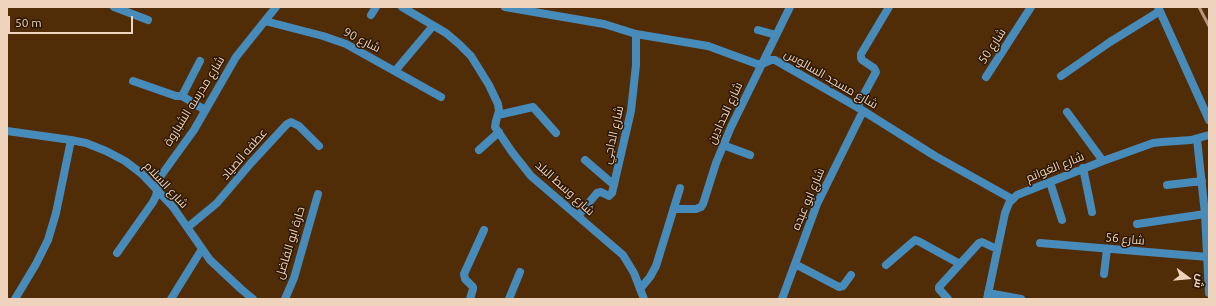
<!DOCTYPE html>
<meta charset="utf-8">
<style>
body{margin:0}
#map{position:relative;width:1216px;height:306px;overflow:hidden;background:#502c07;font-family:Ubuntu,Cairo,sans-serif}
canvas{display:block}
.frame{position:absolute;inset:0;border:8px solid #f0d3bc;pointer-events:none}
.north{position:absolute;left:1168px;top:258px;width:40px;height:40px;-webkit-text-stroke:3px #2c1805;paint-order:stroke;rotate:106deg;font-size:11px;font-weight:700;line-height:16px;text-align:center;color:#f0d3bc}
.north::after{content:'';display:block;margin:auto;width:14px;height:18px;background:#f0d3bc;clip-path:polygon(50% 0,100% 100%,50% 72%,0 100%)}
.scale{position:absolute;left:8px;top:16px;width:125px;height:18px;box-sizing:border-box;border:2px solid #f0d3bc;border-top:0;padding-left:5px;font-size:12px;line-height:14px;white-space:nowrap;color:#f0d3bc;-webkit-text-stroke:3px #2c1805;paint-order:stroke}
</style>
<div id="map">
<canvas width="1216" height="306"></canvas>
<div class="frame"></div>
<div class="north">ش</div>
<div class="scale">50 m</div>
</div>
<script>
const ctx = document.querySelector('canvas').getContext('2d');
ctx.lineJoin = 'round';
const toPath = rows => new Path2D(rows.map(r => 'M' + r).join(''));
function strokePath(path, color, width, dash) { ctx.strokeStyle = color; ctx.lineWidth = width; ctx.lineCap = dash ? 'butt' : 'round'; ctx.setLineDash(dash || []); ctx.stroke(path); }
function drawText(font, color, halo, rows, align = 'center') {
  ctx.font = font + ' Ubuntu,Cairo,sans-serif'; ctx.lineWidth = 3; ctx.setLineDash([]); ctx.textBaseline = 'middle'; ctx.strokeStyle = halo; ctx.fillStyle = color; for (const [text, x, y, turn = 0] of rows) {
    ctx.save(); ctx.translate(x, y); ctx.rotate((+turn || 0) * Math.PI / 180); ctx.textAlign = isNaN(turn) ? turn : align; if (halo) ctx.strokeText(text, 0, 0); ctx.fillText(text, 0, 0); ctx.restore();
  }
}
strokePath(toPath([
 [114,7,148,20],
 [402,7,446,33,459,44,471,56,489,85,498,104,499,111,496,121,495,127,512,152,531,176,623,255,634,273,644,299],
 [505,7,604,24,636,34,708,46,757,64,762,64,771,60,775,60,857,107,935,156,1012,199],
 [1158,7,1209,120],
 [371,15,376,7],
 [265,21,323,36,346,44,441,97],
 [758,30,776,35],
 [395,71,433,26],
 [1061,76,1110,42,1160,11],
 [986,77,1031,7],
 [133,81,176,96,182,96,200,61],
 [182,96,205,110],
 [857,107,876,72,874,68,862,60,861,58,861,54,889,7],
 [1067,112,1103,161],
 [498,115,533,107,556,133],
 [7,131,71,140,86,143,106,151,125,161,142,174,173,207,210,260,241,289,253,299],
 [1197,139,1205,214,1209,293],
 [723,145,750,155],
 [479,150,499,132],
 [585,160,614,185],
 [1083,168,1092,212],
 [1050,182,1062,220],
 [1167,185,1202,181],
 [674,209,696,209,701,207,703,204,716,163,731,127,790,7],
 [578,216,597,193,601,192,609,196,612,193,631,111,636,65,636,34],
 [1137,224,1205,214],
 [188,227,217,203,251,163,287,124,291,122,299,126,319,146],
 [1040,243,1208,257],
 [117,253,153,202,156,196,160,177,194,130,236,57,276,7],
 [795,264,839,287,843,286,851,275],
 [886,265,915,240,920,242,960,264],
 [1104,274,1107,249],
 [640,289,650,277,656,266,680,188],
 [988,293,1021,299],
 [15,299,36,264,48,240,56,213,71,140],
 [171,299,202,249],
 [285,299,294,278,318,194],
 [470,299,473,289,473,287,465,279,464,274,484,230],
 [509,299,520,272],
 [782,299,817,204,863,111],
 [948,299,939,289,939,287,979,243,982,242,997,249],
 [987,299,1005,213,1009,203,1017,195,1103,161,1153,143,1162,142,1191,140,1209,135]
]), '#478bba', 8);
strokePath(toPath([
 [1199,7,1209,26]
]), '#b6977b', 3);
drawText('12px', '#f0d3bc', '#2c1805', [
 ["شارع 90",362,40,27],
 ["شارع 50",992,46,-57],
 ["شارع مسجد السالوس",831,79,30],
 ["شارع مدرسه الشباروة",194,101,-58],
 ["شارع الحدادين",725,113,-65],
 ["شارع الداجي",613,135,-77],
 ["عطفه الصياد",244,154,-49],
 ["شارع الغوانم",1055,167,-22],
 ["شارع السلام",166,185,47],
 ["شارع وسط البلد",565,188,42],
 ["شارع ابو عبده",808,199,-67],
 ["شارع 56",1125,239,5],
 ["حارة ابو الفاضل",290,243,-73]
]);
</script>
